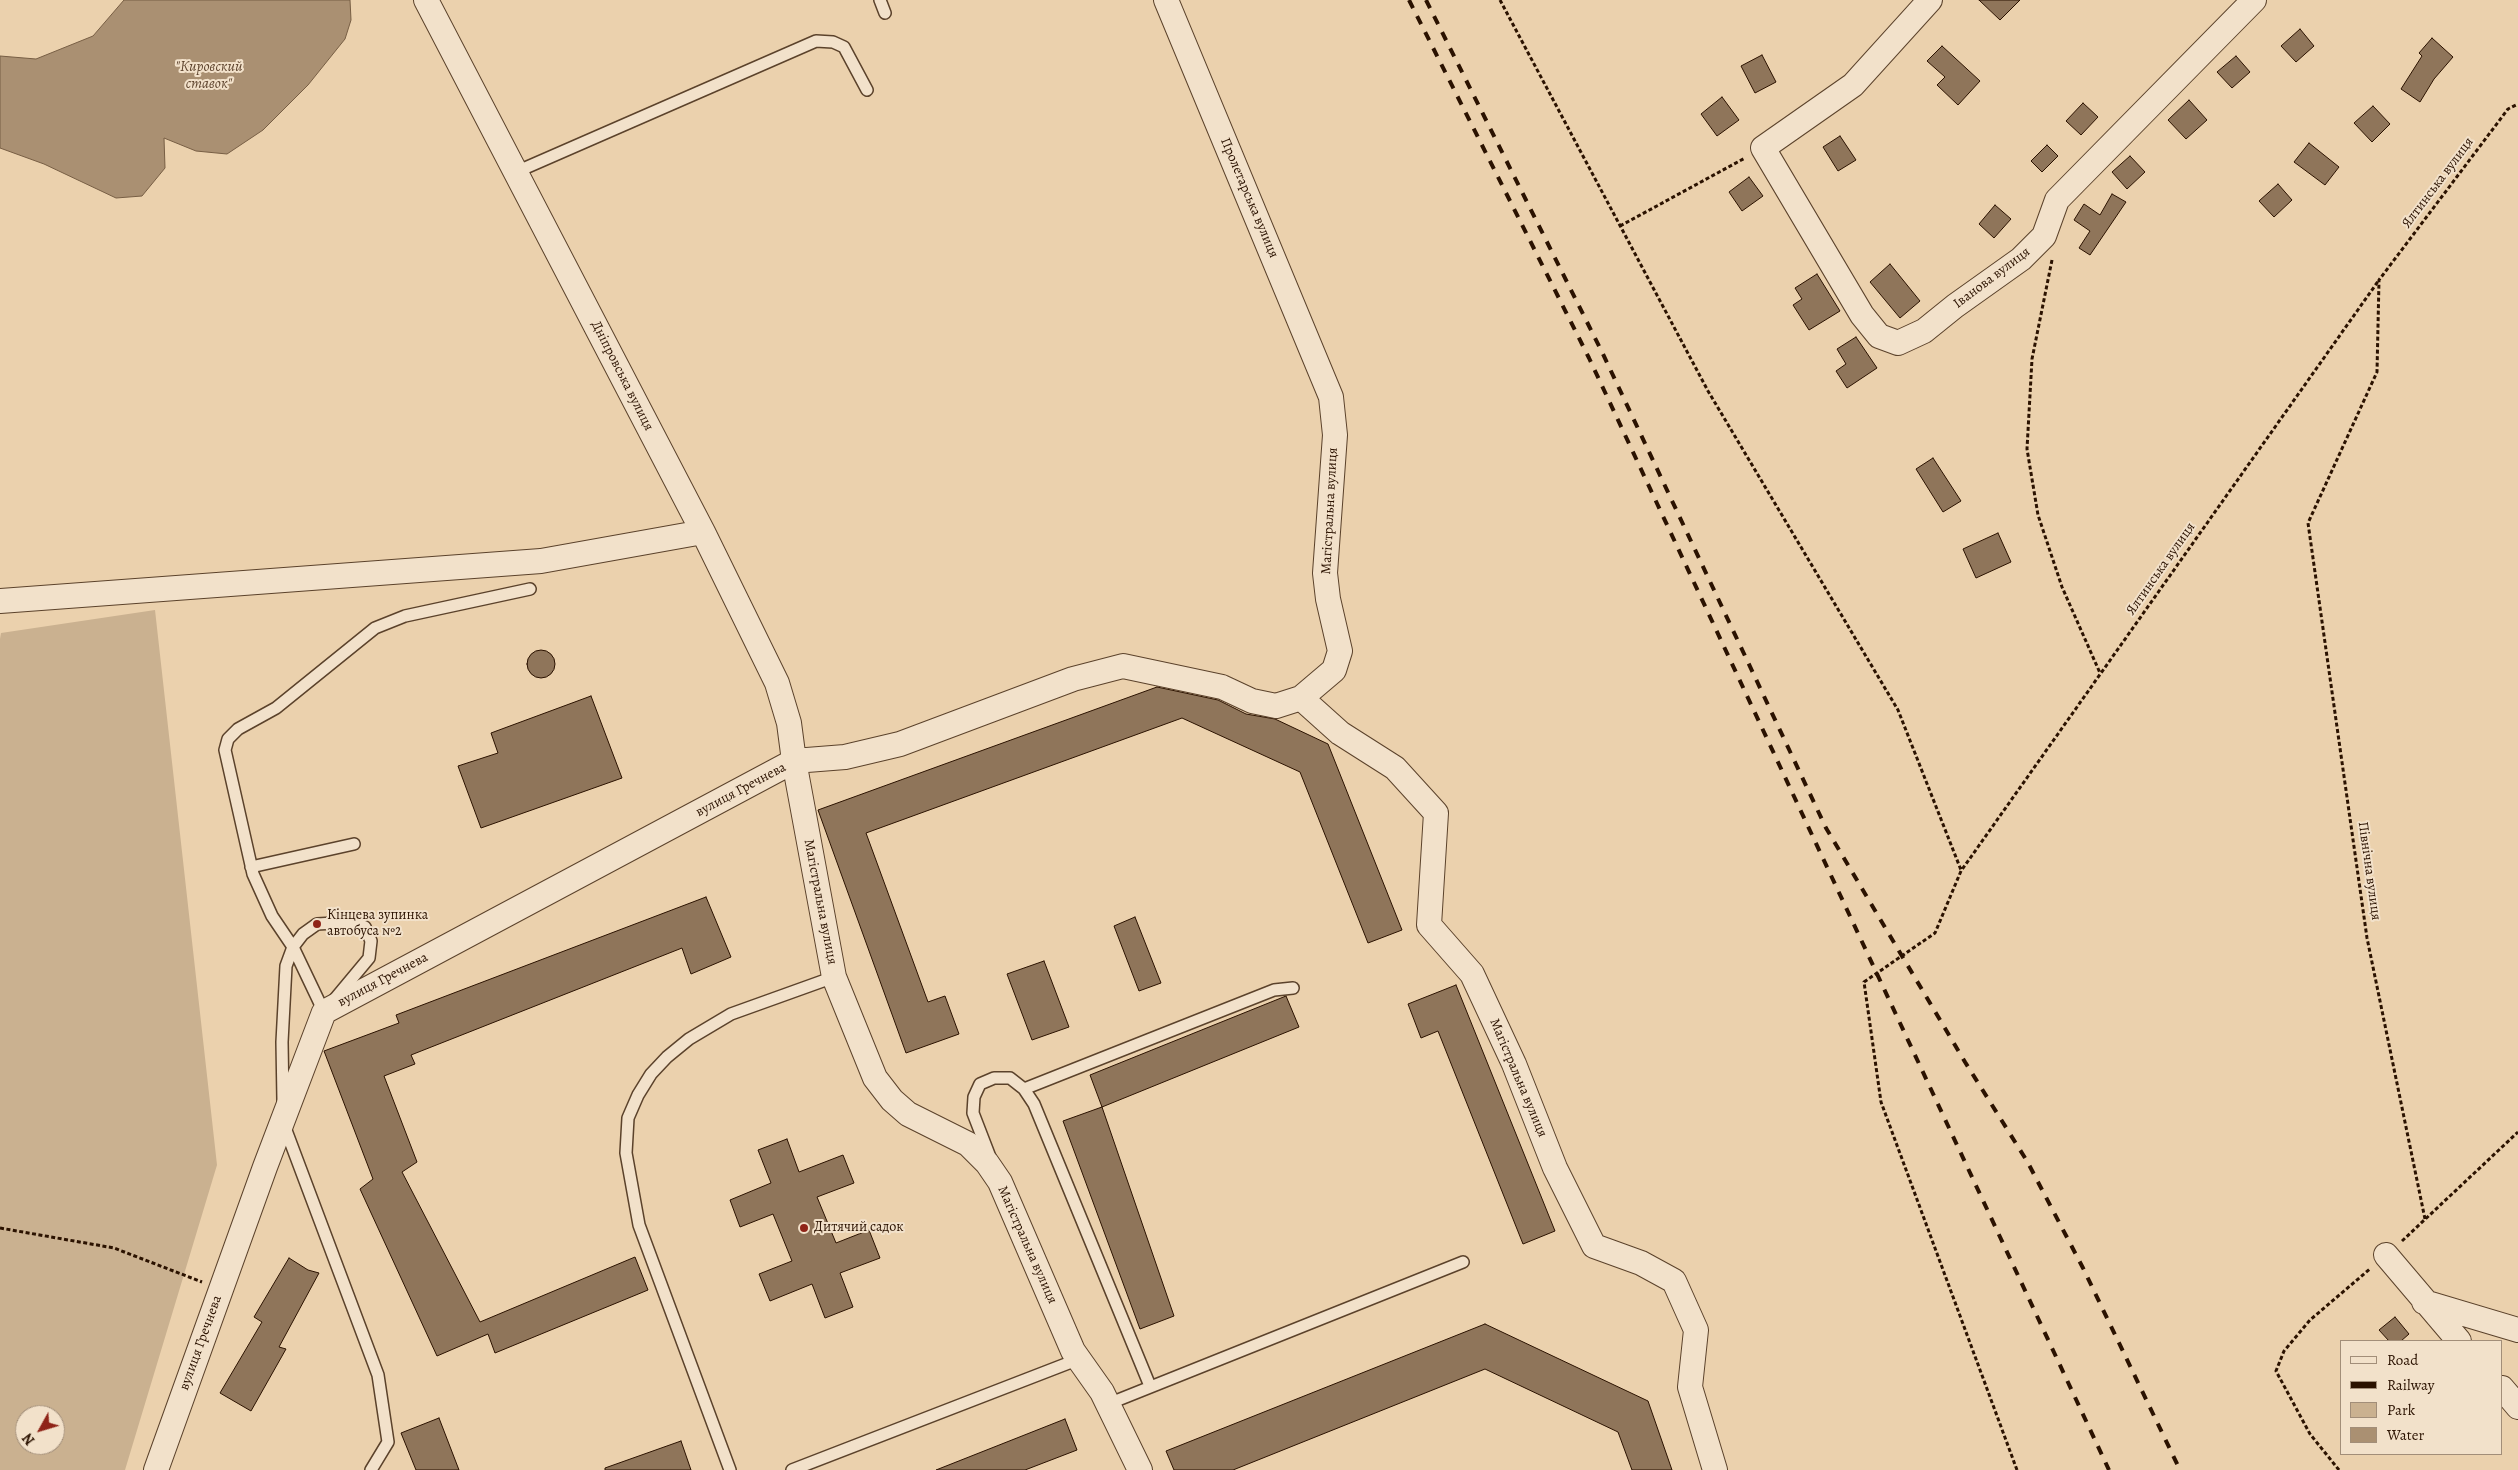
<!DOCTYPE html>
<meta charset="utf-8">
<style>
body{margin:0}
#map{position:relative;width:2518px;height:1470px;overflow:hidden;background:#ebd1ad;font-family:Alegreya,serif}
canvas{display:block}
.legend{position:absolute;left:2340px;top:1340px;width:162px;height:115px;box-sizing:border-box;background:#f2e1ca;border:1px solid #a28e79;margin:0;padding:6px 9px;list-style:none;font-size:15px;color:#2b1200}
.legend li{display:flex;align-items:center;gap:10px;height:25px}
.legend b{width:25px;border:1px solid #a28e79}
.north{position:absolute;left:15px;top:1405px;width:50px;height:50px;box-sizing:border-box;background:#f2e1ca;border:1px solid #a28e79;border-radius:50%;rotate:231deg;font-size:14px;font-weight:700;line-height:20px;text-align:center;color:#2b1200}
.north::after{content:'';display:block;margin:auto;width:18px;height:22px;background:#8f2418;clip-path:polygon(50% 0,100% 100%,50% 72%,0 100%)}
</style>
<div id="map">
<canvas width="2518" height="1470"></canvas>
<ul class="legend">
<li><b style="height:6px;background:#f2e1ca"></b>Road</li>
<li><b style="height:6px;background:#2b1200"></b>Railway</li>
<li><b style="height:14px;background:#cab190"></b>Park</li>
<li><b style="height:14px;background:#aa9072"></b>Water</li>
</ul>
<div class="north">N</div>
</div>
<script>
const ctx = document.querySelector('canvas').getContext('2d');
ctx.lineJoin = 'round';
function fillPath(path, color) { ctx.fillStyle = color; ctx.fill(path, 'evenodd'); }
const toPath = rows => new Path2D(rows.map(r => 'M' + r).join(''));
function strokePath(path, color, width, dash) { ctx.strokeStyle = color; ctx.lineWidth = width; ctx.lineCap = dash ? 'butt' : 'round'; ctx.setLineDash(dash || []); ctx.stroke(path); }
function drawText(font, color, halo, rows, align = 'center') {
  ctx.font = font + ' Alegreya,serif'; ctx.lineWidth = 4; ctx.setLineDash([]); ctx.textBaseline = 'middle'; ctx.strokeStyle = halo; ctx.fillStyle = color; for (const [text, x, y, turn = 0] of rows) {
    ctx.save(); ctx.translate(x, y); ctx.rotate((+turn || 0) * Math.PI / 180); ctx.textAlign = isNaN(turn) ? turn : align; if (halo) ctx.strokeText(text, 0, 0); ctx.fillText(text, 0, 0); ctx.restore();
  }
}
fillPath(toPath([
 [155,610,217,1165,125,1470,0,1470,0,639,1,633],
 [25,1415,55,1415,55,1445,25,1445]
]), '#cab190');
const water = toPath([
 [124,0,350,0,351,20,345,39,308,85,263,130,227,154,196,151,164,138,165,168,142,196,116,198,44,164,0,148,0,56,36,59,93,36,124,0]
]);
fillPath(water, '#aa9072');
strokePath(water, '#775e44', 1);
const building = toPath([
 [1979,0,2020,0,2000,20,1979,0],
 [2300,29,2314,46,2296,62,2281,46,2300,29],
 [2432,38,2453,57,2434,79,2420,102,2401,89,2422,56,2419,53,2432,38],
 [1942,46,1980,81,1958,105,1937,85,1945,77,1927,61,1942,46],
 [1762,55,1776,82,1755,93,1741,66,1762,55],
 [2236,56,2250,72,2232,88,2217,72,2236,56],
 [1722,97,1739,120,1717,136,1701,114,1722,97],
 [2189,100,2207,120,2186,139,2168,120,2189,100],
 [2083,103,2098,117,2081,135,2066,121,2083,103],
 [2373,106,2390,124,2372,142,2354,123,2373,106],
 [1840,136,1856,160,1838,171,1823,147,1840,136],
 [2309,143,2339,167,2325,185,2294,162,2309,143],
 [2047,145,2058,156,2042,172,2031,161,2047,145],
 [2130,156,2145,172,2127,189,2112,172,2130,156],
 [1749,177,1763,196,1742,211,1729,192,1749,177],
 [2278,184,2292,200,2274,217,2259,201,2278,184],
 [2112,194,2126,202,2090,255,2079,248,2090,231,2074,220,2084,204,2100,215,2112,194],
 [1995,205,2011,219,1994,238,1979,224,1995,205],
 [1890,264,1920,301,1900,318,1870,282,1890,264],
 [1817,274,1840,311,1809,330,1793,305,1802,299,1795,288,1817,274],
 [1856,337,1877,368,1847,388,1836,371,1846,364,1837,349,1856,337],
 [1933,458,1961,501,1943,512,1916,469,1933,458],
 [1998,533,2011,562,1976,578,1963,549,1998,533],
 '527 664a14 14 0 1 1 28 0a14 14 0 1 1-28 0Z',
 [1157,687,1218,700,1246,714,1275,719,1328,744,1402,930,1368,943,1300,772,1182,718,866,833,928,1002,945,996,959,1034,906,1053,818,810,1157,687],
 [591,696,622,778,481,828,458,766,498,753,491,733,591,696],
 [706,897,731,957,691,974,682,948,411,1055,415,1064,384,1076,417,1162,402,1172,480,1322,635,1257,648,1290,495,1353,488,1334,437,1356,360,1189,373,1179,324,1051,399,1023,396,1015,706,897],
 [1135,917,1161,983,1139,991,1114,926,1135,917],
 [1044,961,1069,1027,1032,1040,1007,974,1044,961],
 [1456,985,1555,1231,1523,1244,1438,1031,1421,1038,1408,1004,1456,985],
 [1286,996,1299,1027,1102,1107,1090,1075,1286,996],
 [1102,1107,1174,1316,1140,1329,1063,1121,1102,1107],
 [787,1139,799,1172,843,1155,854,1183,817,1197,836,1243,869,1230,880,1258,840,1273,853,1307,825,1318,812,1284,770,1301,759,1274,792,1261,773,1214,740,1227,730,1200,771,1183,758,1150,787,1139],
 [289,1258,308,1270,319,1273,279,1347,286,1349,251,1411,220,1393,262,1322,254,1317,289,1258],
 [2395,1317,2409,1334,2401,1341,2389,1341,2379,1330,2395,1317],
 [1485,1324,1648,1401,1672,1470,1632,1470,1618,1432,1485,1369,1233,1470,1174,1470,1166,1451,1485,1324],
 [439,1418,459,1470,416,1470,401,1433,439,1418],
 [1065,1419,1077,1450,1025,1470,936,1470,1065,1419],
 [681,1441,691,1470,605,1470,605,1468,681,1441]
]);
fillPath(building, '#8f755a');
strokePath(building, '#2b1200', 1);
const service = toPath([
 [880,0,885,13],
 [516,172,816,41,833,42,844,47,867,90],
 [251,867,354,844],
 [1024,1089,1274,990,1293,988],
 [283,1101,282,1042,286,966,293,947,303,934,317,924,352,922,365,927,371,941,369,958,324,1012,293,947,272,916,253,874,225,750,228,739,238,729,276,708,375,628,405,616,530,589],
 [284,1125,378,1375,388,1442,371,1470],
 [990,1157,973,1113,974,1097,980,1084,994,1078,1010,1078,1024,1089,1034,1104,1150,1386],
 [1108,1404,1463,1262],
 [730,1470,639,1225,626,1153,628,1118,638,1095,651,1074,667,1057,689,1039,731,1014,834,977],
 [792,1470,1079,1359]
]);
const minor = toPath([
 [426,0,703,532,777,683,789,723,794,761,834,977,875,1078,892,1100,908,1114,968,1144,987,1163,1000,1182,1073,1351,1102,1392,1140,1470],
 [1930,0,1853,85,1763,148,1862,315,1879,336,1898,343,1924,331,1955,306,2021,259,2044,236,2057,200,2254,0],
 [0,601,541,561,703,532],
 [1301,698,1340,733,1395,768,1436,813,1429,925,1472,974,1514,1064,1555,1168,1594,1246,1641,1263,1674,1281,1696,1330,1690,1387,1715,1470],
 [2386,1255,2459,1341],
 [2424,1302,2518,1330],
 [2502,1388,2518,1407],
 [156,1470,265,1167,324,1012,794,761,845,757,900,744,1073,679,1123,666,1222,687,1252,701,1276,706,1301,698,1334,670,1340,651,1328,599,1325,573,1335,435,1331,397,1166,0]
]);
strokePath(service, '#5b422b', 14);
strokePath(minor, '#5b422b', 26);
strokePath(toPath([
 [1500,0,1708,391,1898,710,1961,870],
 [1620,226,1745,158],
 [2052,260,2032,359,2027,449,2038,515,2062,587,2100,673],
 [2425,1219,2367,938,2308,523,2377,372,2379,280,2508,109,2518,104],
 [0,1228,114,1248,202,1282],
 [2402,1241,2518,1132],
 [2017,1470,1881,1102,1864,982,1935,933,1961,871,2379,280],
 [2339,1470,2310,1434,2276,1371,2284,1351,2310,1320,2371,1268]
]), '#2b1200', 3, [4, 2.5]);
strokePath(service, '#f2e1ca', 11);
strokePath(minor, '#f2e1ca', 24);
strokePath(toPath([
 [1409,0,1589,358,2109,1470],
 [1426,0,1602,352,1826,828,1965,1062,2027,1161,2083,1268,2180,1470]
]), '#2b1200', 4, [9, 9]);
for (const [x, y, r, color] of [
 [317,924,5,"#8f2418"],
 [804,1228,5,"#8f2418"]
]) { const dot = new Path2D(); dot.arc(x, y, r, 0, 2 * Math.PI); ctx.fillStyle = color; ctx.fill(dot); strokePath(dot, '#f2e1ca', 2); }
drawText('14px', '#2b1200', '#f2e1ca', [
 ["Ялтинська вулиця",2438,183,-53],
 ["Пролетарська вулиця",1249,198,67],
 ["Іванова вулиця",1992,278,-37],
 ["Дніпровська вулиця",622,376,63],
 ["Магістральна вулиця",1330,511,-87],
 ["Ялтинська вулиця",2161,569,-55],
 ["вулиця Гречнева",741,790,-28],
 ["Північна вулиця",2369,871,82],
 ["Магістральна вулиця",820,902,79],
 ["вулиця Гречнева",383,980,-28],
 ["Магістральна вулиця",1518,1078,67],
 ["Магістральна вулиця",1027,1245,66],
 ["вулиця Гречнева",201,1343,-70]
]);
drawText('14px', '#2b1200', '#f2e1ca', [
 ["Кінцева зупинка",327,916],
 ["автобуса №2",327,932],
 ["Дитячий садок",814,1228]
], 'left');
drawText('italic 15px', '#5e442e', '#f2e1ca', [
 ["\"Кировский",209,67],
 ["ставок\"",209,84]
]);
</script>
